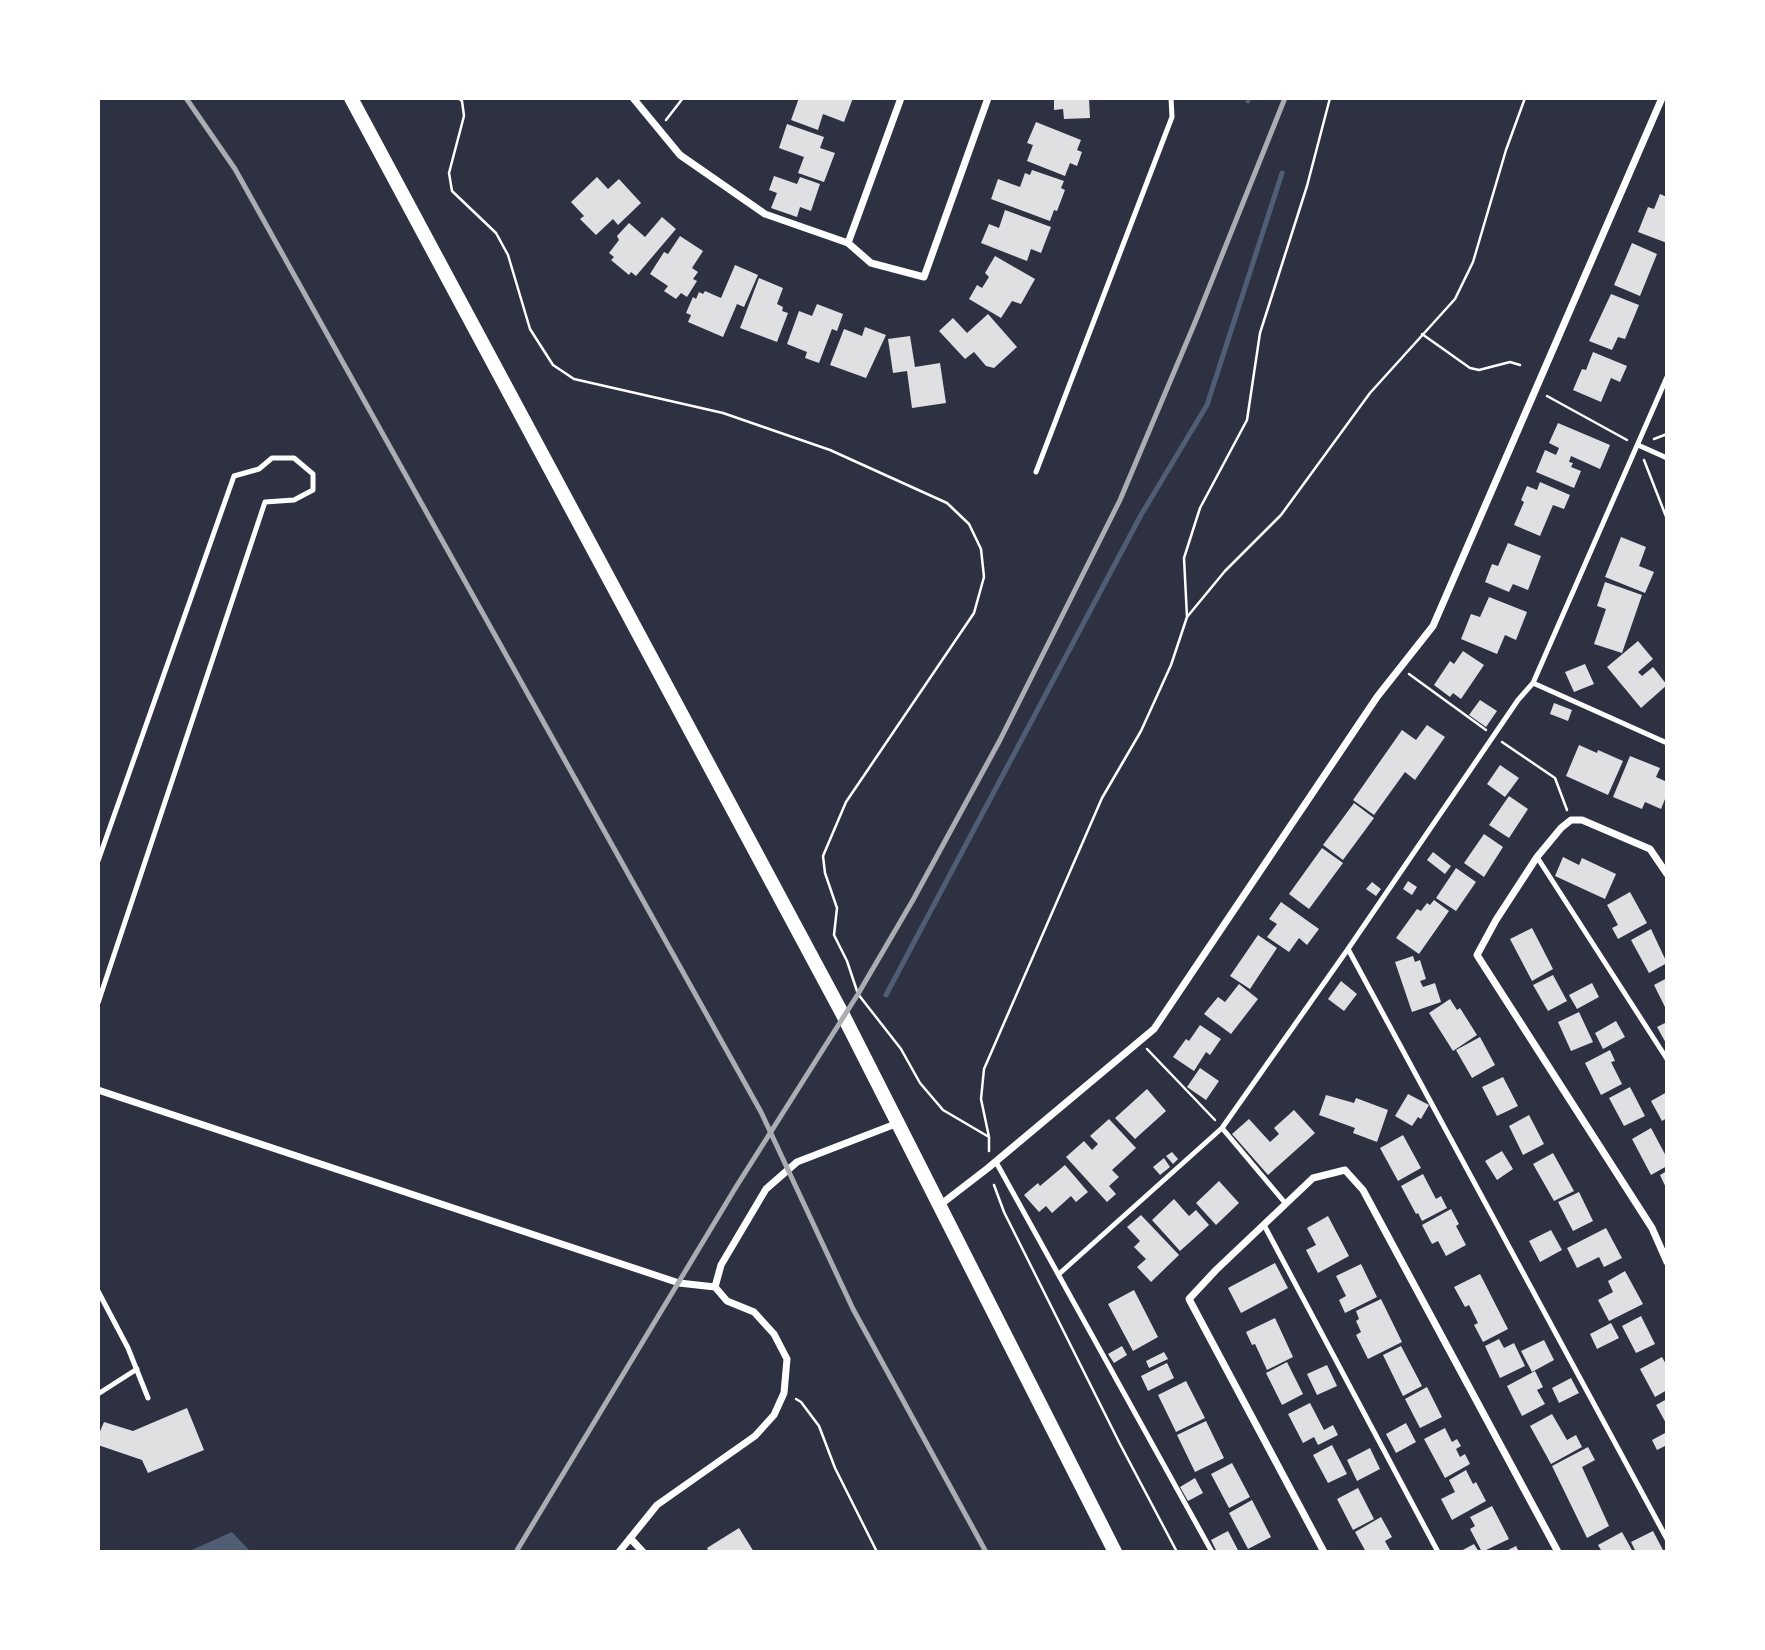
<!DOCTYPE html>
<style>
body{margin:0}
#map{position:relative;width:1765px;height:1650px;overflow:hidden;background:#2d3142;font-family:Cabin,sans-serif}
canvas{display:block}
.frame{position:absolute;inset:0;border:100px solid #fff;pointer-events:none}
</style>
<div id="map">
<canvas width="1765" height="1650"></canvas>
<div class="frame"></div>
</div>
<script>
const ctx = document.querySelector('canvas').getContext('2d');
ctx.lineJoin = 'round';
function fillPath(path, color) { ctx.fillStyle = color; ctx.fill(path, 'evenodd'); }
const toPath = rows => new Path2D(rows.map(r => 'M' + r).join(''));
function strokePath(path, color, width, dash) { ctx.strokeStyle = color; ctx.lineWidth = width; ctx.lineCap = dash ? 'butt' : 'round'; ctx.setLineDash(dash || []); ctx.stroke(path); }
fillPath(toPath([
 [232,1532,251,1552,187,1552]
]), '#4f5d75');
strokePath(toPath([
 [1248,101,1249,98],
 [886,995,1141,515,1207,405,1282,173]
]), '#4f5d75', 5);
fillPath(toPath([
 [799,98,853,98,844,122,823,114,818,130,791,120],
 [1054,98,1089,98,1090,118,1064,119,1063,109,1054,110],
 [1036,122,1081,140,1077,150,1082,152,1077,166,1070,163,1065,176,1027,161,1033,145,1027,143],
 [787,124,824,137,820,148,835,153,824,182,798,173,804,157,779,148],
 [1032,170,1064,181,1061,188,1065,190,1057,211,1054,210,1050,221,991,199,998,179,1020,187,1025,173,1030,175],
 [774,176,797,184,800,177,820,184,811,211,800,207,797,217,771,208,777,193,769,190],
 [597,177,608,189,619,179,641,203,618,225,613,219,596,235,580,219,584,216,571,202],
 [1660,194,1667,197,1667,243,1638,232,1648,207,1654,209],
 [1005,210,1051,227,1041,253,1031,249,1027,261,981,243,989,224,999,228],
 [662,217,676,229,636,276,631,272,629,275,611,260,614,257,609,253,619,240,617,236,629,223,645,237],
 [680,236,703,251,692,268,698,272,693,279,697,281,687,297,681,293,676,299,664,291,668,286,650,274,664,252,668,254],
 [1632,243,1657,254,1640,296,1614,285],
 [995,256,1035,279,1021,304,1012,301,1001,318,969,299,977,285,982,288,989,277,985,273],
 [735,265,758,275,744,307,737,304,723,337,688,322,691,315,686,313,693,297,696,299,699,292,703,294,705,291,721,298],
 [759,278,783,288,777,304,783,307,782,311,788,313,777,342,740,328],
 [1611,294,1639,305,1625,339,1618,337,1612,350,1589,341],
 [817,304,843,314,837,331,832,329,819,363,805,358,807,352,787,344,799,311,812,316],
 [988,314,1017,347,994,368,986,366,974,352,965,359,939,331,953,318,967,333],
 [865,327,886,335,866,378,830,365,844,329,862,336],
 [910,336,915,367,940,363,946,403,912,408,907,371,893,373,888,339],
 [1593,352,1627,366,1620,382,1611,378,1601,402,1573,390,1582,369,1586,370],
 [1558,423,1610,445,1600,469,1571,456,1569,462,1573,463,1571,467,1581,471,1574,488,1536,472,1545,450,1556,455,1559,448,1549,443],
 [1540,482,1570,495,1564,509,1553,505,1540,536,1514,525,1524,502,1521,500,1527,486,1537,490],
 [1621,537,1646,547,1639,566,1654,572,1645,593,1605,577],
 [1508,543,1541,556,1528,590,1513,584,1509,592,1485,582,1492,564,1498,566],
 [1605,582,1642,595,1622,653,1594,644,1606,609,1597,606],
 [1489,597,1527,612,1516,640,1505,635,1497,654,1461,639,1471,614,1480,617],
 [1638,641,1653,659,1638,672,1642,676,1653,667,1667,685,1641,708,1607,667],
 [1463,651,1484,665,1461,699,1453,693,1450,697,1434,685,1450,661,1454,664],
 [1585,664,1594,684,1574,692,1565,672],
 [1480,700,1497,711,1486,727,1469,715],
 [1554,703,1572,710,1568,721,1550,714],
 [1427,725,1445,737,1415,780,1405,772,1374,815,1353,800,1402,730,1416,740],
 [1579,745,1597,753,1598,750,1623,761,1608,795,1566,776],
 [1630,756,1660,768,1656,777,1667,782,1667,794,1661,809,1645,802,1642,809,1613,797],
 [1500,765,1519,778,1505,797,1487,784],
 [1509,796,1528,809,1509,838,1489,825],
 [1354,803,1374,818,1343,860,1323,845],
 [1484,834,1503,847,1484,877,1464,863],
 [1322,848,1343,863,1309,909,1289,894],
 [1433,852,1451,866,1445,874,1427,860],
 [1563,857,1579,865,1582,858,1616,874,1605,899,1555,876],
 [1456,868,1476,882,1456,911,1436,898],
 [1408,881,1417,887,1412,895,1403,889],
 [1372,882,1381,889,1376,896,1366,889],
 [1630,892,1647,923,1618,939,1612,928,1618,925,1607,905],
 [1434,900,1449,911,1419,954,1396,938,1417,909,1421,911,1427,903,1430,905],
 [1281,902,1319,929,1307,945,1299,938,1289,952,1267,937,1277,924,1269,919],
 [1532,928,1553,969,1532,981,1510,939],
 [1651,929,1667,963,1649,973,1631,940],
 [1258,935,1277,948,1250,989,1230,976],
 [1413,956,1415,962,1420,960,1426,979,1420,981,1423,987,1435,983,1441,1002,1412,1012,1395,962],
 [1553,975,1567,1001,1548,1011,1533,985],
 [1667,978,1667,1011,1654,985],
 [1341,981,1357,994,1344,1011,1328,999],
 [1592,983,1599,997,1577,1009,1569,995],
 [1239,984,1258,999,1231,1034,1204,1014,1218,997,1225,1002],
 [1450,999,1457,1010,1460,1008,1477,1035,1453,1051,1429,1013],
 [1579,1012,1593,1042,1571,1051,1558,1022],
 [1616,1021,1625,1037,1603,1049,1595,1033],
 [1667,1022,1667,1045,1657,1027],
 [1200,1025,1221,1039,1210,1055,1206,1052,1194,1071,1173,1057,1186,1039,1189,1041],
 [1480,1037,1495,1065,1472,1078,1456,1050],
 [1610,1050,1615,1061,1611,1062,1622,1084,1601,1095,1585,1063],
 [1200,1068,1219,1081,1206,1100,1187,1087],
 [1503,1077,1518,1106,1497,1116,1482,1087],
 [1630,1087,1645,1116,1624,1126,1609,1098],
 [1147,1089,1166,1111,1135,1139,1115,1118],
 [1667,1092,1667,1118,1662,1121,1651,1101],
 [1408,1094,1429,1105,1421,1119,1418,1117,1412,1126,1395,1116],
 [1326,1095,1354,1103,1356,1098,1388,1110,1377,1142,1353,1133,1355,1128,1319,1115],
 [1294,1110,1315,1133,1268,1175,1232,1134,1249,1119,1270,1142,1279,1134,1274,1128],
 [1529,1115,1544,1144,1523,1155,1509,1126],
 [1109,1119,1136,1148,1112,1170,1119,1177,1109,1186,1116,1194,1107,1202,1066,1157,1084,1141,1092,1150,1098,1144,1090,1136],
 [1651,1128,1667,1158,1667,1166,1651,1175,1632,1139],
 [1403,1135,1421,1168,1398,1181,1380,1148],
 [1502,1151,1513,1169,1497,1180,1485,1161],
 [1172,1152,1178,1159,1173,1164,1166,1156],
 [1553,1153,1574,1191,1554,1201,1533,1164],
 [1164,1158,1170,1167,1160,1175,1153,1167],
 [1065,1165,1088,1192,1076,1202,1071,1196,1052,1213,1046,1206,1039,1212,1024,1195,1038,1183,1040,1186],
 [1667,1171,1667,1190,1660,1175],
 [1423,1174,1436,1199,1441,1196,1447,1208,1422,1221,1418,1213,1416,1214,1401,1186],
 [1219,1181,1239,1203,1216,1225,1196,1203],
 [1579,1192,1593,1221,1573,1231,1558,1202],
 [1174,1199,1189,1216,1196,1210,1209,1225,1180,1251,1152,1220],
 [1451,1209,1459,1224,1456,1226,1466,1245,1446,1256,1438,1241,1432,1244,1422,1225],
 [1141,1215,1179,1255,1151,1282,1137,1267,1146,1259,1134,1247,1140,1241,1127,1227],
 [1328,1216,1349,1256,1318,1273,1306,1250,1316,1245,1307,1228],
 [1606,1228,1622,1258,1604,1267,1599,1257,1577,1268,1567,1248],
 [1551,1230,1562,1250,1540,1262,1529,1241],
 [1275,1263,1288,1288,1241,1313,1228,1288],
 [1361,1264,1377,1297,1345,1313,1339,1300,1346,1296,1336,1276],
 [1625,1271,1643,1304,1609,1321,1598,1300,1613,1292,1608,1281],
 [1480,1274,1508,1329,1483,1342,1474,1325,1478,1323,1469,1305,1465,1307,1454,1287],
 [1134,1290,1158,1337,1133,1351,1108,1304],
 [1381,1299,1402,1342,1368,1359,1356,1335,1361,1332,1356,1321,1359,1319,1356,1311],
 [1641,1316,1655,1344,1636,1353,1622,1326],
 [1275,1318,1293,1357,1267,1370,1255,1344,1252,1345,1246,1332],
 [1611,1323,1619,1338,1597,1349,1590,1334],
 [1499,1339,1504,1348,1514,1343,1525,1366,1500,1378,1485,1346],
 [1544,1340,1554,1360,1532,1372,1521,1351],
 [1122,1346,1127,1355,1114,1363,1108,1354],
 [1401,1346,1422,1386,1403,1396,1383,1355],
 [1164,1352,1168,1359,1149,1368,1146,1361],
 [1662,1357,1667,1366,1667,1390,1655,1397,1640,1369],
 [1287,1362,1303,1394,1282,1405,1266,1373],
 [1167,1363,1174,1378,1148,1391,1141,1376],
 [1327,1365,1337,1386,1317,1395,1307,1374],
 [1535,1371,1543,1387,1537,1390,1545,1404,1522,1416,1507,1386],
 [1571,1378,1579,1393,1559,1403,1552,1388],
 [1186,1381,1205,1418,1176,1432,1158,1395],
 [1427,1387,1442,1417,1420,1428,1405,1399],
 [1667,1399,1667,1425,1656,1405],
 [1310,1403,1324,1430,1333,1425,1338,1435,1318,1445,1314,1437,1303,1443,1288,1414],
 [187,1408,204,1450,148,1473,142,1460,98,1445,98,1436,104,1422,133,1431],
 [1552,1414,1567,1440,1576,1435,1582,1447,1551,1464,1530,1426],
 [1206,1421,1224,1458,1195,1472,1177,1435],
 [1406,1423,1416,1442,1396,1453,1386,1434],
 [1445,1428,1452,1442,1457,1439,1461,1446,1456,1449,1460,1457,1465,1454,1470,1464,1445,1478,1424,1439],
 [1667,1432,1667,1445,1657,1450,1652,1440],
 [1332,1445,1347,1474,1328,1483,1313,1455],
 [1588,1447,1595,1460,1582,1467,1609,1526,1587,1538,1552,1466],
 [1370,1448,1380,1469,1357,1481,1347,1460],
 [1232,1463,1250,1497,1229,1508,1211,1474],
 [1466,1470,1473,1484,1476,1482,1486,1501,1452,1520,1441,1499,1455,1492,1449,1480],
 [1195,1478,1203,1493,1188,1501,1180,1487],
 [1358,1488,1374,1519,1353,1530,1337,1499],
 [1252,1500,1271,1537,1248,1549,1229,1513],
 [1492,1506,1509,1539,1482,1552,1470,1529,1475,1526,1470,1517],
 [1381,1517,1392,1537,1385,1541,1391,1552,1366,1552,1355,1532],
 [739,1528,754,1552,709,1552,707,1548],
 [1228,1531,1239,1552,1217,1552,1211,1540],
 [1653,1531,1664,1552,1636,1552,1631,1542],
 [1622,1532,1633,1552,1602,1552,1598,1545],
 [1474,1544,1479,1552,1459,1552],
 [1516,1546,1519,1552,1504,1552]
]), '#e0e0e3');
strokePath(toPath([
 [458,98,462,101,464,116,449,173,452,191,496,233,508,255,530,329,553,365,574,379,723,413,830,450,947,503,969,524,981,549,984,577,974,613,846,802,823,856,825,873,837,908,834,935,847,961,858,994,901,1049,920,1083,943,1110,989,1137],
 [666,120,683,98],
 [1422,334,1470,368,1479,370,1510,362,1520,365],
 [1547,396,1627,440],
 [1654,439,1667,434],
 [1644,460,1667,519],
 [1187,617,1225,571,1281,515,1370,393,1455,299,1473,262,1506,150,1525,98],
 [1409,674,1486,730],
 [1502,742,1555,778,1567,810],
 [1147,1049,1215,1120],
 [989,1151,989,1137,981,1099,984,1069,1102,798,1141,731,1171,665,1187,617,1184,558,1200,508,1247,420,1260,333,1307,186,1330,98],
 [994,1185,1004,1212,1120,1444,1177,1552],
 [796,1399,801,1402,819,1426,835,1468,877,1552]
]), '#fff', 2.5);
strokePath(toPath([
 [1667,377,1533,683,1667,743],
 [1638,445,1667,458],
 [1036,472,1172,117,1171,98],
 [1537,857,1667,1059],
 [98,861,234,476,259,469,272,458,294,458,313,474,313,490,294,500,265,502,98,1003],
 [1348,949,1667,1539],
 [1222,1128,1286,1204],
 [996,1162,1212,1552],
 [1264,1225,1438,1552],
 [1059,1274,1222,1128,1348,949,1518,700,1533,683],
 [98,1291,128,1348,148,1398],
 [98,1394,137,1369]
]), '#fff', 5);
strokePath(toPath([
 [633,98,680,155,765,214,848,243,901,98],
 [848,243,871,263,924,277,988,98],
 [1667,874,1650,849,1582,820,1571,820,1561,828,1537,857,1496,920,1477,955,1652,1228,1667,1262],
 [98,1090,679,1283,715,1287],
 [940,1205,988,1168,1154,1029,1377,697,1433,626,1662,98],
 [630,1538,643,1552],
 [619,1552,657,1505,755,1436,774,1415,784,1393,787,1359,774,1334,754,1312,727,1301,715,1287,721,1265,766,1189,797,1162,898,1123],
 [1324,1552,1189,1299,1216,1270,1313,1178,1345,1170,1363,1190,1558,1552]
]), '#fff', 7);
strokePath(toPath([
 [351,98,843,1015,1115,1552]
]), '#fff', 14);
strokePath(toPath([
 [186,98,235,169,761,1112,853,1309,986,1552],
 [516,1552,736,1187,858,994,913,900,1000,740,1120,500,1196,320,1285,98]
]), '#abadb3', 5);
</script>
